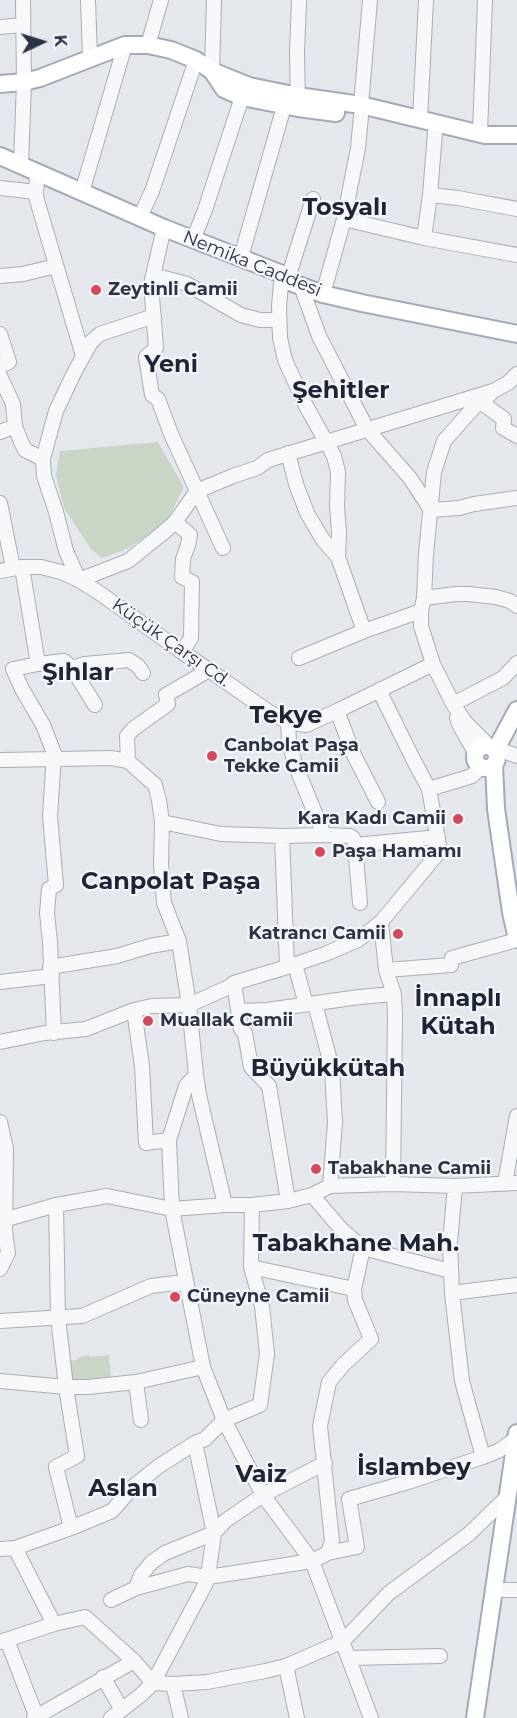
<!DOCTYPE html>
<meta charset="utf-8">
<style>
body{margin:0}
#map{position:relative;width:517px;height:1718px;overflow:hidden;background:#e4e7ec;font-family:Montserrat,sans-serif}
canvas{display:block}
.north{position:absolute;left:12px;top:12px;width:60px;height:60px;-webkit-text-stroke:4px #f4f6f9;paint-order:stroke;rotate:86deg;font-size:16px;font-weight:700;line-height:24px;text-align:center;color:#2b3445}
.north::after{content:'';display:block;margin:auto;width:21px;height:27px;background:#2b3445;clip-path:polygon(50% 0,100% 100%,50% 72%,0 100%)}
</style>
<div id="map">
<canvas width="517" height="1718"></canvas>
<div class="north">K</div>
</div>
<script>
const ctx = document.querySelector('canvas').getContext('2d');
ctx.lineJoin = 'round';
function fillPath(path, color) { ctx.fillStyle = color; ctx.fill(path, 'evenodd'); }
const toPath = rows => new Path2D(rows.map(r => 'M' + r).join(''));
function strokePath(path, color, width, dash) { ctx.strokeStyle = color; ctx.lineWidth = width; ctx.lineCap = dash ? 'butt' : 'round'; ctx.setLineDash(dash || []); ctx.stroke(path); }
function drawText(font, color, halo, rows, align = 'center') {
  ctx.font = font + ' Montserrat,sans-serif'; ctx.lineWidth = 4.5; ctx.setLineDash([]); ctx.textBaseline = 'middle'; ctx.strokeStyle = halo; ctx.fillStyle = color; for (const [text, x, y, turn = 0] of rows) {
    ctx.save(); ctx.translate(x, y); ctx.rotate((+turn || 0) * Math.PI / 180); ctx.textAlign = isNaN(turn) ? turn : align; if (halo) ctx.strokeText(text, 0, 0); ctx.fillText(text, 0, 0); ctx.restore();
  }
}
fillPath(toPath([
 [158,442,184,487,168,519,148,535,127,549,102,558,91,549,64,508,56,475,60,451],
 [89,1355,90,1357,109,1355,111,1379,57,1383,56,1370,66,1369,69,1361,76,1360,80,1357]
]), '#c9d6c5');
const minor = toPath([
 [88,0,90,57],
 [0,27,23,25],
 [148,45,161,0],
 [212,71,214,0],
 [361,105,370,0],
 [298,106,297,53,299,0],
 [420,119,426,0],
 [480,133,485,0],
 [21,165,24,82,23,0],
 [37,172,36,197,83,356],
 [0,188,36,192],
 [82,192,125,45],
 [430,195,458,198,517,209],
 [140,217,152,191,196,60],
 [344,219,424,238,517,255],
 [164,228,151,284,156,348,146,357,152,395,158,399,171,434,223,548],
 [424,238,430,195,435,132],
 [193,240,205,210,242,97],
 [241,257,287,96],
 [282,274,279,306,280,338,285,360,305,404,334,456,338,472,337,507,339,532,338,557,364,631],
 [153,275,187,284,241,315,260,320,279,320],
 [0,276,23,274,56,266],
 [287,281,313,199],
 [301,286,319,336,367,429,410,478,431,510,459,508,474,504,517,498],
 [323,294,344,219,358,148,361,116],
 [154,316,100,334,91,342,74,373,56,411,43,459,44,476,56,512,66,551,79,580,128,561,164,532,175,522,197,491,233,476,257,468,268,460,493,391],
 [0,334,9,362,0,366],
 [0,376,13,404,15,426,21,442,25,450,43,459],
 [482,403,504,419,503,428,517,436],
 [0,432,15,426],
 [288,453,296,484,307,513,323,540,338,557],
 [0,503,13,568],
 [175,522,190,535,188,545,183,559,182,577,192,582,191,638,182,652],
 [22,567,38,664,64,661,72,668,95,705],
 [0,571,22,567,41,567,61,572,79,580,101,594,182,652,209,670,269,712,288,722,306,725,337,711,433,664],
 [424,598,456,594,468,594,496,597,510,601,517,606],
 [299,658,364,631,421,611],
 [38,664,13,669,22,689,43,725,54,753,50,816,56,885,49,889,47,913,50,942,54,1033],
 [72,668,85,664,129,660,138,666,143,673],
 [379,690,413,759,429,789],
 [453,704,503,678,517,663],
 [337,711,354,755,378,802],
 [457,718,460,726,476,754],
 [490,747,465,722,453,704,433,664,421,626,421,611,424,598,426,554,434,472,444,441,475,406,482,403,493,391,508,383,517,374],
 [495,751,506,752,517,756],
 [0,760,111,758,128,761,155,785,159,800,162,822,161,864,164,903,179,941,189,1005,196,1075,186,1086,169,1140,172,1209,203,1367,224,1420,263,1495,312,1561,371,1718],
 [128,761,127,736,133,729,168,704,166,695,209,670],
 [162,822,221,834,282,836],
 [324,835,350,836,353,838,355,845,438,837],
 [355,845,360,903],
 [381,922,386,970,394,994,395,1015,393,1184],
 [295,964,305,1001,309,1004,315,1004,332,1068,335,1123,330,1186],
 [50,967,117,956,150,946,179,941],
 [287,967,282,836,324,835,295,764,289,741,288,722],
 [386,970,451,965,452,958,517,940],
 [0,982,52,976],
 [234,983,241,1029,245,1033,251,1067,269,1086,288,1201],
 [134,1010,142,1066,146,1143,169,1140],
 [239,1011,267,1010,359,997,394,994],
 [0,1042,45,1033,86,1029,134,1010,152,1006,189,1005,231,986,234,983,287,967,325,954,358,940,381,922,440,851,429,789,472,776,480,767],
 [196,1075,199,1095,225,1205],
 [0,1122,6,1149,5,1231,8,1253,0,1269],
 [505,1183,517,1116],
 [455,1186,450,1242,452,1293,462,1381,483,1457],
 [312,1195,342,1230,363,1248,450,1271],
 [56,1205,58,1317,66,1387,77,1456,56,1467,71,1528],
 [0,1221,56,1205,107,1196,172,1209,225,1205,252,1205,288,1201,312,1195,330,1186,393,1184,455,1186,517,1183],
 [251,1267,354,1289],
 [452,1293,517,1285],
 [0,1321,82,1316,151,1286,176,1283,185,1285],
 [0,1381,66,1387,88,1387,136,1382,203,1367],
 [136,1382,141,1420],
 [15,1548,54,1624],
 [0,1549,15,1548,71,1528,112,1511,134,1486,159,1466,195,1443,205,1439,224,1420,260,1405,267,1354,262,1306,251,1267,252,1205],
 [328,1553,357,1547,349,1499,408,1482,483,1457,498,1451,517,1438],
 [136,1588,141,1575,152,1562,165,1553,214,1533,225,1521,263,1495,325,1463],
 [494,1590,517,1590],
 [111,1600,136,1588,188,1574,208,1577,312,1561,328,1553,332,1541,320,1426,329,1382,343,1365,371,1339,355,1300,354,1289,363,1248],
 [7,1640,37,1718],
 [0,1642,54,1624,85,1617,134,1661,153,1683,206,1583,208,1577,214,1533,195,1443],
 [349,1658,440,1656],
 [286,1666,297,1718],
 [103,1677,122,1710],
 [173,1684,181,1718],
 [34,1718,134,1661],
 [111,1718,142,1694,153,1683,173,1684,207,1682,265,1671,286,1666,343,1641,389,1593,469,1534,506,1498]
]);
const major = toPath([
 [212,71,224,89,242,97,298,108,336,113],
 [0,84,24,82,40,78,125,45,148,45,171,50,196,60,212,71,249,86,298,96,361,105,485,135,517,135],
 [0,156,164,228,282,274,287,281,323,294,362,303,517,334],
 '475 757a11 11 0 1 1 22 0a11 11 0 1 1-22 0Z',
 [495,751,517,710],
 [494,764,496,809,511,912,517,939],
 [475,1718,517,1433]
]);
strokePath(minor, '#a9aeb7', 16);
strokePath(major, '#a3abb8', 20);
strokePath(minor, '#f7f8fa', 14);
strokePath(major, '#fff', 16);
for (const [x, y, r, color] of [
 [96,290,6,"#d1495b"],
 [212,756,6,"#d1495b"],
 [458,819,6,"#d1495b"],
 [320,852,6,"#d1495b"],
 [398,934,6,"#d1495b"],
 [148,1021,6,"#d1495b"],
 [316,1169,6,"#d1495b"],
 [175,1297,6,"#d1495b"]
]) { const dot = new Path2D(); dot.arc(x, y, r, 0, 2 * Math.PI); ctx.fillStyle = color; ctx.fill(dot); strokePath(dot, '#f4f6f9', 2); }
drawText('18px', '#2b3445', '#f4f6f9', [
 ["Nemika Caddesi",252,264,22],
 ["Küçük Çarşı Cd.",171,643,35]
]);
drawText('bold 18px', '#2b3445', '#f4f6f9', [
 ["Zeytinli Camii",108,290],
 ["Canbolat Paşa",224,746],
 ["Tekke Camii",224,767],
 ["Kara Kadı Camii",446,819,"right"],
 ["Paşa Hamamı",332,852],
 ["Katrancı Camii",386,934,"right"],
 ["Muallak Camii",160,1021],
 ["Tabakhane Camii",328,1169],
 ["Cüneyne Camii",187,1297]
], 'left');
drawText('bold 24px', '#1d2536', '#f4f6f9', [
 ["Tosyalı",345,208],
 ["Yeni",171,365],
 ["Şehitler",341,391],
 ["Şıhlar",78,673],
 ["Tekye",286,716],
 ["Canpolat Paşa",171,882],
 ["İnnaplı",458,999],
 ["Kütah",458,1027],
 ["Büyükkütah",328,1069],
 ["Tabakhane Mah.",356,1244],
 ["İslambey",414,1468],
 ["Vaiz",261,1475],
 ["Aslan",123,1489]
]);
</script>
